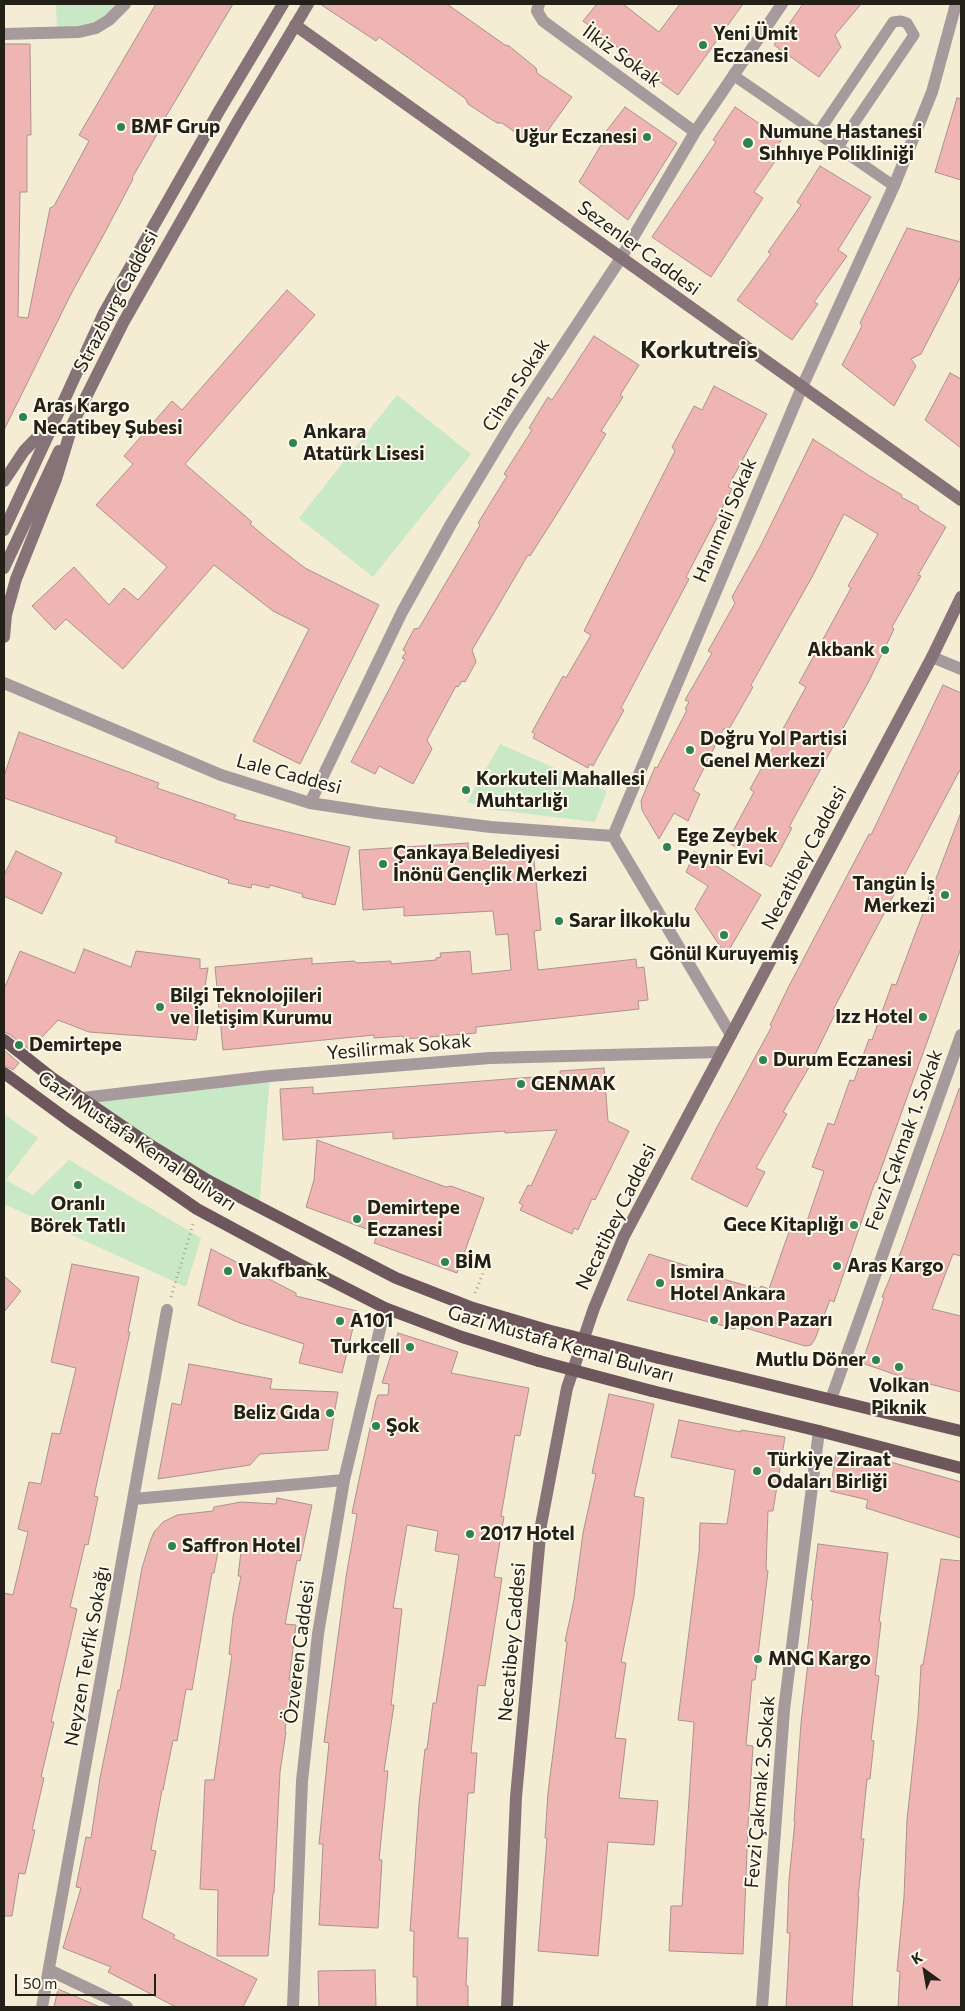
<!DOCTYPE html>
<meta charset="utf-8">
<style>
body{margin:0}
#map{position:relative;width:965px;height:2011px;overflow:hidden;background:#f4ecd3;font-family:Commissioner,sans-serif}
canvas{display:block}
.frame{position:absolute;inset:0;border:5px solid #232017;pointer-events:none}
.north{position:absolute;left:900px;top:1946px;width:50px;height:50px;-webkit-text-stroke:4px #fef9ea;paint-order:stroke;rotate:328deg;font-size:14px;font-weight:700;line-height:20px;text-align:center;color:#232017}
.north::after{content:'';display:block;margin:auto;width:18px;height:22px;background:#232017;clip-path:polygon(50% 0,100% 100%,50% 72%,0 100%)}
.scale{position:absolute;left:15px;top:1974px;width:141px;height:22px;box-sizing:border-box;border:2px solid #232017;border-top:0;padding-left:6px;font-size:15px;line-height:18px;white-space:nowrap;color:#232017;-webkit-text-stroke:4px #fef9ea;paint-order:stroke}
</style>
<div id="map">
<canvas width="965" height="2011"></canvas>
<div class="frame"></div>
<div class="north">K</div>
<div class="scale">50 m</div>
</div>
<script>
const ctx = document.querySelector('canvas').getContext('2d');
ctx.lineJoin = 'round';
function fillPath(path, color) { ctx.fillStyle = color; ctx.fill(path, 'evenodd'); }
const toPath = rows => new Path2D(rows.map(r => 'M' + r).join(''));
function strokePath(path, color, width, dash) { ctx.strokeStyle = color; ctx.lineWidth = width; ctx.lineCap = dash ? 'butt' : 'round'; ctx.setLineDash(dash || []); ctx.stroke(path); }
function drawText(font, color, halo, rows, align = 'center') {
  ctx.font = font + ' Commissioner,sans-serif'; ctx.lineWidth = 4; ctx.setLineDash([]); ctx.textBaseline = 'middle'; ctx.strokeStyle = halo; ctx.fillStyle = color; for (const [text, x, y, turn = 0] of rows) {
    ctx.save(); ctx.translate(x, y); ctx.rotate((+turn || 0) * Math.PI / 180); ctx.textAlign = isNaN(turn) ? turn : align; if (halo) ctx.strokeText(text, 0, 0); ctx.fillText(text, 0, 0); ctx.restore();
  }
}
fillPath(toPath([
 [56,4,125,4,109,20,57,33],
 [397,395,471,454,373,577,299,518],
 [500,744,607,791,595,822,488,809,467,802],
 [270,1076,259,1208,82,1098],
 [4,1114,38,1138,6,1180,33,1195,69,1160,201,1238,186,1287,4,1204]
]), '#c9e9c6');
const building = toPath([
 [156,4,233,4,159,128,159,131,132,178,133,179,104,234,71,294,4,430,4,44,30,44,31,135,27,135,27,192,20,192,18,317,28,318,50,208,54,206,89,141,79,135,156,4],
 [320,4,447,4,505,45,509,46,536,68,537,73,572,97,536,147,502,123,497,123,468,104,466,99,379,37,376,41,320,4],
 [597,4,623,4,659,32,680,4,743,4,678,95,635,64,637,62,583,21,597,4],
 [803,4,861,4,835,35,841,47,819,77,774,45,803,4],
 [957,98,961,99,961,180,935,172,957,98],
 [625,107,677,143,628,220,579,182,604,140,601,138,625,107],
 [735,107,782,139,777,146,780,154,754,192,763,198,711,277,652,237,716,142,713,140,735,107],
 [820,166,871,197,838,250,847,256,814,302,818,304,792,340,737,300,771,254,768,252,801,205,797,202,820,166],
 [907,228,961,242,961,276,921,354,911,359,916,366,894,406,842,365,862,326,860,323,907,228],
 [287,290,315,315,185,464,252,522,250,524,269,540,305,568,379,605,300,764,253,741,309,629,273,611,214,565,123,669,66,619,55,630,32,606,74,567,109,605,124,588,138,600,167,567,96,505,133,464,124,456,172,401,182,410,287,290],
 [594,336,639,365,620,395,623,397,601,431,606,434,560,509,530,556,528,555,472,650,476,662,465,682,462,681,458,687,456,686,427,740,432,749,413,784,379,766,375,774,351,762,405,659,402,658,406,652,403,650,414,629,419,628,480,525,478,523,507,476,504,474,532,430,529,428,548,397,552,400,594,336],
 [950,373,961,379,961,448,925,420,950,373],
 [714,386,767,414,728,487,732,489,686,577,689,579,621,708,624,710,593,766,589,764,588,768,533,738,535,734,532,732,563,676,566,678,591,635,584,631,675,451,672,447,694,406,702,410,714,386],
 [813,439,868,475,902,495,901,497,918,506,919,510,946,527,918,575,921,576,892,627,894,629,870,679,789,827,792,828,771,867,727,842,754,792,750,789,806,687,799,683,851,588,848,586,878,534,844,514,812,577,751,685,753,687,729,729,724,728,693,790,700,794,688,821,674,813,659,839,642,810,641,801,655,767,657,768,687,710,685,709,689,702,685,700,712,653,708,651,735,603,732,597,761,545,813,439],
 [943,685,961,693,961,768,833,1010,836,1012,808,1069,783,1112,787,1114,756,1168,765,1172,747,1207,691,1179,717,1127,772,1026,770,1025,788,988,869,834,871,835,943,685],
 [19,732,159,783,157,788,236,815,234,819,350,847,335,905,302,897,303,894,270,885,269,888,252,884,251,888,228,883,229,880,115,842,117,837,4,798,4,776,19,732],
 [960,815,961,815,961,948,876,1183,875,1182,834,1302,830,1300,815,1339,811,1345,805,1346,736,1325,735,1329,627,1300,649,1254,691,1267,690,1270,759,1289,761,1286,769,1289,792,1223,805,1227,824,1171,812,1167,828,1123,834,1125,850,1080,854,1081,869,1039,872,1040,892,984,896,985,960,815],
 [468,843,469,858,533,851,541,930,534,931,538,970,636,959,637,968,644,967,648,1000,638,1001,639,1009,476,1027,476,1033,404,1039,403,1036,374,1038,374,1035,223,1050,215,967,312,958,312,964,354,961,357,963,391,961,391,964,436,960,436,958,441,957,440,953,470,951,472,974,511,970,508,934,496,935,493,911,404,916,404,907,363,910,359,850,468,843],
 [16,851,62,873,42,914,4,896,4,875,16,851],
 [695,852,761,895,726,955,695,909,708,886,686,872,695,852],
 [84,949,131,967,136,951,200,959,200,969,208,968,196,1040,89,1032,58,1020,30,1050,9,1034,4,1032,4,989,20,951,75,973,84,949],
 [4,1050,19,1063,13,1070,4,1065,4,1050],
 [604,1068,608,1121,629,1131,595,1200,592,1199,578,1230,574,1228,572,1234,520,1210,523,1205,519,1203,528,1185,531,1186,557,1130,505,1133,505,1131,393,1139,393,1132,283,1140,280,1089,313,1087,313,1094,560,1075,560,1071,604,1068],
 [959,1089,961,1089,961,1256,953,1254,932,1309,961,1316,961,1392,902,1377,862,1363,884,1298,882,1297,902,1249,959,1089],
 [317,1140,446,1187,451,1186,484,1198,457,1273,374,1243,378,1233,306,1207,314,1180,317,1140],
 [211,1249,296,1293,296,1296,357,1311,342,1373,299,1363,304,1344,240,1323,198,1305,211,1249],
 [72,1264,139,1277,128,1332,130,1332,94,1496,98,1497,88,1545,85,1544,70,1607,77,1609,51,1722,54,1722,41,1777,44,1778,32,1830,35,1830,25,1874,19,1873,12,1916,4,1916,4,1593,13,1595,28,1532,18,1529,29,1482,41,1484,52,1433,60,1434,76,1368,51,1362,72,1264],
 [4,1276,21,1291,4,1312,4,1276],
 [398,1333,458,1352,451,1373,529,1388,520,1436,515,1435,501,1516,504,1517,494,1577,502,1578,485,1686,478,1685,471,1753,477,1753,474,1793,468,1793,458,1938,468,1938,466,1986,468,1986,468,2007,417,2007,417,1977,413,1977,414,1931,410,1931,419,1804,425,1749,427,1749,433,1703,436,1703,459,1555,435,1551,438,1531,407,1525,393,1608,402,1609,391,1705,394,1705,384,1771,388,1771,379,1860,382,1860,378,1928,319,1925,323,1844,319,1844,329,1743,324,1742,346,1577,357,1514,352,1513,376,1400,378,1395,388,1395,389,1384,382,1383,398,1333],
 [189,1364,272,1379,270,1389,338,1392,328,1450,260,1454,250,1465,158,1479,172,1403,181,1405,189,1364],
 [609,1394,654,1404,634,1496,644,1498,634,1596,621,1662,626,1663,615,1738,626,1739,619,1798,658,1801,654,1845,608,1842,598,1956,538,1951,547,1838,545,1838,548,1793,567,1642,565,1641,574,1600,583,1533,596,1474,592,1473,609,1394],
 [679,1420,741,1432,741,1430,785,1437,773,1511,768,1511,766,1570,768,1571,755,1680,752,1680,746,1745,753,1746,748,1825,743,1954,669,1951,671,1906,682,1906,694,1722,678,1720,699,1552,700,1523,727,1524,735,1470,671,1457,679,1420],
 [836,1453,878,1465,880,1459,961,1482,961,1538,866,1508,868,1500,830,1491,836,1453],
 [277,1498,312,1505,300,1561,297,1560,285,1624,296,1625,289,1680,291,1680,285,1732,286,1732,280,1772,274,1893,273,1893,268,1956,217,1956,218,1890,200,1889,205,1780,214,1780,232,1655,229,1654,233,1617,241,1576,238,1576,242,1544,220,1541,214,1573,212,1573,192,1690,186,1689,177,1741,173,1740,163,1790,162,1790,151,1850,156,1851,142,1918,175,1935,173,1938,257,1979,243,2007,176,2007,108,1972,111,1967,63,1948,81,1888,76,1887,86,1837,91,1838,100,1778,118,1690,120,1690,142,1568,150,1542,154,1532,163,1522,177,1515,213,1511,214,1507,241,1502,276,1504,277,1498],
 [818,1544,888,1553,879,1622,881,1622,875,1675,879,1676,871,1740,874,1741,870,1779,867,1779,861,1839,864,1839,858,1897,859,1897,852,2007,786,2007,790,1933,787,1933,789,1880,795,1821,794,1821,801,1723,809,1654,807,1654,813,1600,811,1600,818,1544],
 [941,1559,961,1561,961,2007,898,2007,900,1972,897,1971,904,1897,907,1820,918,1717,921,1665,923,1665,941,1559],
 [375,1970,376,2007,319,2007,318,1971,375,1970],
 [58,1989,100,2007,54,2007,58,1989]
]);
fillPath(building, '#efb5b3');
strokePath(building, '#ad9190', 1);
strokePath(toPath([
 [475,1293,485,1268],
 [171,1297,193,1224]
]), '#a8a28f', 3, [1, 4]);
strokePath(toPath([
 [733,75,894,186],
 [818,133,893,22,901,21,907,23,914,35,838,147]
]), '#a79a9d', 11);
strokePath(toPath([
 [539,4,537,11,543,21,695,132],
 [4,34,79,32,96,28,109,20,125,4],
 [932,657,961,669],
 [4,683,221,775,310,803,376,813,491,827,613,836],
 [310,803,402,612,451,524,510,426,621,258,695,132,782,4],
 [613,836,802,387,894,186,932,92,956,4],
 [613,836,731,1035],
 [82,1098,270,1076,490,1058,721,1052],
 [831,1399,961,1035],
 [134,1499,344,1480],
 [49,1970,127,2007],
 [42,2007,167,1310],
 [293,2007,302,1781,318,1634,344,1480,385,1308],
 [762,2007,784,1710,819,1431]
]), '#a79a9d', 12);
strokePath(toPath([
 [295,25,961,500],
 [4,481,24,451,56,418,104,313,219,111,283,4],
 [4,530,51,429],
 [4,568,59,451],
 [4,637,6,615,16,579,56,479,73,423,123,323,238,121,308,4],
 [507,2007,516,1797,541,1525,567,1388,594,1308,624,1236,932,657,961,597]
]), '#857377', 12);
strokePath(toPath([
 [4,1040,52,1078,147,1143,209,1181,396,1278,473,1308,547,1330],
 [4,1073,68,1120,197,1209,297,1263,385,1308,462,1337,539,1361],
 [659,1358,961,1431],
 [652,1391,819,1431,961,1468]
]), '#6d575c', 12);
strokePath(toPath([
 [547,1330,659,1358],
 [539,1361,652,1391]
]), '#6d575c', 12);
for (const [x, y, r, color] of [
 [703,45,5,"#2e8254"],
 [121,127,5,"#2e8254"],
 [647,137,5,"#2e8254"],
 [748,143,6,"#2e8254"],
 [23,417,5,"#2e8254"],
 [293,443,5,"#2e8254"],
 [885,650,5,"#2e8254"],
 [690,750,5,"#2e8254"],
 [466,790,5,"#2e8254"],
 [667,847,5,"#2e8254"],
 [383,864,5,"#2e8254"],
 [945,895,5,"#2e8254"],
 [559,921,5,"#2e8254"],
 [724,935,5,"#2e8254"],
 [160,1007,5,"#2e8254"],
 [923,1017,5,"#2e8254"],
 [19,1045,5,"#2e8254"],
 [763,1060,5,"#2e8254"],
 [521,1084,5,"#2e8254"],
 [78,1185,5,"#2e8254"],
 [357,1219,5,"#2e8254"],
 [854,1225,5,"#2e8254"],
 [445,1262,5,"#2e8254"],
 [837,1266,5,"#2e8254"],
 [228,1271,5,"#2e8254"],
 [660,1283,5,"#2e8254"],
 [714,1320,5,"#2e8254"],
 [340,1321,5,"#2e8254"],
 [410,1347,5,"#2e8254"],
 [876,1360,5,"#2e8254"],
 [899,1367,5,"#2e8254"],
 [330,1413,5,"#2e8254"],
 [376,1426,5,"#2e8254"],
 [757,1471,5,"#2e8254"],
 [470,1534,5,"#2e8254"],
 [172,1546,5,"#2e8254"],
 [758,1659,5,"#2e8254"]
]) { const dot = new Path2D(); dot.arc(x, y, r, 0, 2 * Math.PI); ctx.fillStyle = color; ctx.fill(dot); strokePath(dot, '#fef9ea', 2); }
drawText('bold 19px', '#232017', '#fef9ea', [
 ["Yeni Ümit",713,34],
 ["Eczanesi",713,56],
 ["BMF Grup",131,127],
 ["Numune Hastanesi",759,132],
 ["Sıhhıye Polikliniği",759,154],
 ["Uğur Eczanesi",637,137,"right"],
 ["Aras Kargo",33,406],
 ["Necatibey Şubesi",33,428],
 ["Ankara",303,432],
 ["Atatürk Lisesi",303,454],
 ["Akbank",875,650,"right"],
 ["Doğru Yol Partisi",700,739],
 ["Genel Merkezi",700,761],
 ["Korkuteli Mahallesi",476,779],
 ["Muhtarlığı",476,801],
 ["Ege Zeybek",677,836],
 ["Peynir Evi",677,858],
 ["Çankaya Belediyesi",393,853],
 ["İnönü Gençlik Merkezi",393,875],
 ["Tangün İş",935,884,"right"],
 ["Merkezi",935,906,"right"],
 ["Sarar İlkokulu",569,921],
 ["Gönül Kuruyemiş",724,954,"center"],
 ["Bilgi Teknolojileri",170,996],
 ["ve İletişim Kurumu",170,1018],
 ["Izz Hotel",913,1017,"right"],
 ["Demirtepe",29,1045],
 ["Durum Eczanesi",773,1060],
 ["GENMAK",531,1084],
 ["Oranlı",78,1204,"center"],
 ["Börek Tatlı",78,1226,"center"],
 ["Demirtepe",367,1208],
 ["Eczanesi",367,1230],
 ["Gece Kitaplığı",844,1225,"right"],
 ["BİM",455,1262],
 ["Aras Kargo",847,1266],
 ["Vakıfbank",238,1271],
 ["Ismira",670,1272],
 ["Hotel Ankara",670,1294],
 ["Japon Pazarı",724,1320],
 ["A101",350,1321],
 ["Turkcell",400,1347,"right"],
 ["Mutlu Döner",866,1360,"right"],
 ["Volkan",899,1386,"center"],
 ["Piknik",899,1408,"center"],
 ["Beliz Gıda",320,1413,"right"],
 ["Şok",386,1426],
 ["Türkiye Ziraat",767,1460],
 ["Odaları Birliği",767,1482],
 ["2017 Hotel",480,1534],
 ["Saffron Hotel",182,1546],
 ["MNG Kargo",768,1659]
], 'left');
drawText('19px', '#232017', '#fef9ea', [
 ["İlkiz Sokak",622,56,36],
 ["Sezenler Caddesi",639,248,36],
 ["Strazburg Caddesi",116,301,-62],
 ["Cihan Sokak",516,385,-57],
 ["Hanımeli Sokak",725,520,-67],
 ["Lale Caddesi",289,774,15],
 ["Necatibey Caddesi",804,858,-62],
 ["Yesilirmak Sokak",399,1047,-5],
 ["Fevzi Çakmak 1. Sokak",904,1140,-70],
 ["Gazi Mustafa Kemal Bulvarı",137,1141,34],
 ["Necatibey Caddesi",616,1217,-64],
 ["Gazi Mustafa Kemal Bulvarı",561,1344,16],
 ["Necatibey Caddesi",512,1642,-85],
 ["Özveren Caddesi",299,1652,-83],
 ["Neyzen Tevfik Sokağı",87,1656,-80],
 ["Fevzi Çakmak 2. Sokak",760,1792,-85]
]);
drawText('bold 24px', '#232017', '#fef9ea', [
 ["Korkutreis",699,350]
]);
</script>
